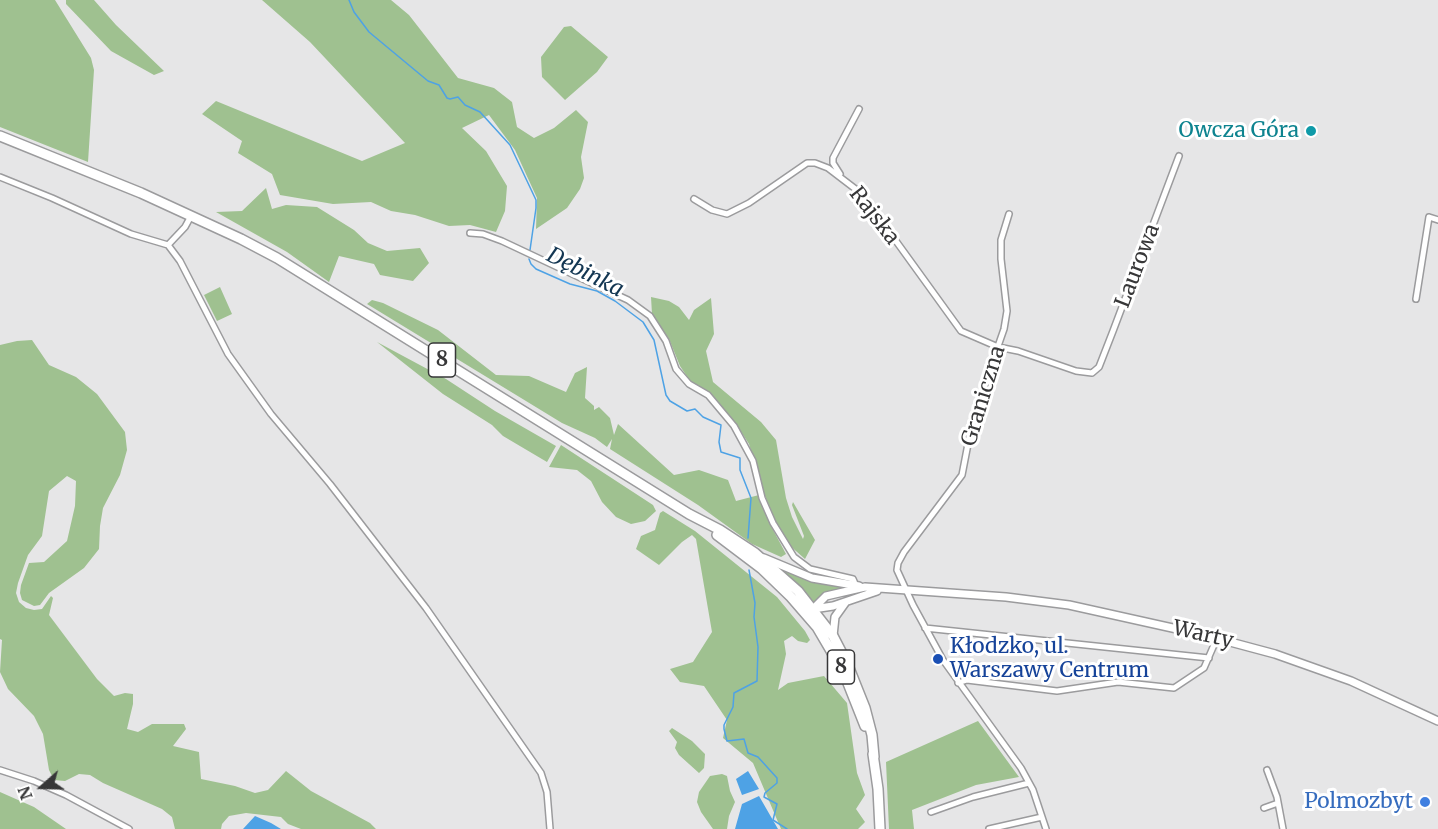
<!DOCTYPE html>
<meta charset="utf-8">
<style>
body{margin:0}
#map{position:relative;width:1438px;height:829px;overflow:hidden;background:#e6e6e7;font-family:Merriweather,serif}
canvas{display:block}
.north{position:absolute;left:12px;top:757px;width:60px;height:60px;-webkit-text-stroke:4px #fff;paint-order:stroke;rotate:250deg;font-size:16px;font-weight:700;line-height:24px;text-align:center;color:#373738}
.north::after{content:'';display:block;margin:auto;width:21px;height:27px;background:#373738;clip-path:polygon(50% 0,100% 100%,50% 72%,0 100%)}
</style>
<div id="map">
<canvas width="1438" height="829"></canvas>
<div class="north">N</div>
</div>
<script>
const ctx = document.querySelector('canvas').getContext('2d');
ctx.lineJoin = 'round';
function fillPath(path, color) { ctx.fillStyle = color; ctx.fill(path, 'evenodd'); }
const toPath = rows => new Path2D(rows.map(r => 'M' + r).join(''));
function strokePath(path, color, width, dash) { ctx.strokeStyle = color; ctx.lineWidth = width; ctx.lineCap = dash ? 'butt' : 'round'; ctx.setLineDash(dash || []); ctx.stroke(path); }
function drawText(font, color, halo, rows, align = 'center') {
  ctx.font = font + ' Merriweather,serif'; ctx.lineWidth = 6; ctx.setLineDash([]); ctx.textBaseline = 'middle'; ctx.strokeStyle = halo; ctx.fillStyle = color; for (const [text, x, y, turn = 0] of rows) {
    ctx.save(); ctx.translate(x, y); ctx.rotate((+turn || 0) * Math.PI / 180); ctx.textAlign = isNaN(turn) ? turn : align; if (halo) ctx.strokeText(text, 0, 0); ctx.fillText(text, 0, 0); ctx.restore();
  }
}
fillPath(toPath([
 [0,0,55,0,91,58,94,70,88,162,0,127],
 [66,0,94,0,116,25,164,71,154,75,111,51,66,4],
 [262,0,391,0,409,15,458,78,494,88,512,102,517,127,534,138,554,128,576,110,588,122,581,157,584,178,580,189,567,208,536,229,537,198,515,150,489,115,462,128,486,151,507,186,505,211,496,232,470,225,449,226,415,215,391,211,371,202,333,204,280,195,272,174,238,153,242,141,202,114,216,101,362,161,405,143,310,42],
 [571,26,608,57,597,72,565,100,542,77,541,57,564,27],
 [266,188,272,209,286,205,317,207,354,230,368,243,387,251,420,248,429,263,413,281,380,275,374,264,339,256,329,282,287,252,216,212,242,211],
 [220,287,232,314,217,321,204,295],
 [651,297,669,301,679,307,689,320,694,310,711,298,714,334,706,351,713,382,761,422,776,440,786,498,792,517,803,539,804,536,792,505,793,502,815,540,805,559,788,544,776,522,765,496,749,444,736,424,709,393,690,381,680,366,669,339,652,314],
 [372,300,383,303,438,330,496,375,529,376,566,392,575,373,587,367,585,398,594,406,594,410,599,407,610,418,614,435,618,424,674,475,699,470,728,480,736,501,759,495,771,526,786,554,781,557,752,544,698,505,610,449,612,439,607,447,595,438,562,423,367,304],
 [32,340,49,365,76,377,97,394,125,432,127,450,120,475,103,508,100,526,99,549,84,568,49,593,40,605,34,606,22,600,20,593,21,585,29,563,44,562,67,541,75,506,76,481,67,476,49,491,42,536,28,555,18,583,16,593,19,602,26,608,34,610,42,609,51,596,53,598,49,615,97,679,114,696,125,693,133,694,133,704,127,729,138,732,152,724,184,724,186,729,173,746,199,752,201,779,235,786,255,793,268,790,286,771,311,791,370,823,376,829,301,829,288,824,281,817,246,813,229,816,222,824,221,829,175,829,172,817,162,809,103,783,90,775,79,774,65,781,54,780,49,770,43,734,34,716,8,689,0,672,2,640,0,639,0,345,17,341],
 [377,342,446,379,495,411,556,446,547,462,503,436,492,425,443,394],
 [561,445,653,505,656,511,645,521,631,524,616,517,602,502,591,481,577,470,549,467],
 [663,511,695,531,777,597,805,631,810,640,807,643,798,641,792,636,784,641,786,654,778,690,788,683,824,676,847,703,857,773,865,795,856,809,865,822,858,829,781,829,753,763,723,738,727,720,704,686,680,682,670,669,693,662,712,632,696,539,692,535,682,542,659,565,636,549,641,536,655,530,660,513],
 [774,564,812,580,855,588,822,594,813,603],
 [978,721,1019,777,976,785,912,810,914,829,889,829,886,762],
 [672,728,692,741,705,754,704,768,699,773,679,755,675,748,677,742,669,731],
 [722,774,727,776,730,791,735,802,729,816,727,829,713,829,701,812,697,802,699,792,710,776],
 [0,792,34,807,66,829,0,829]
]), '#9fc190');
fillPath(toPath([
 [748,771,759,789,742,795,736,779],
 [759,796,778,829,735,829,742,804],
 [255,816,271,823,281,829,243,829]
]), '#4ea2e5');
strokePath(toPath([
 [349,0,354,12,369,32,428,81,439,85,447,98,450,99,458,97,465,105,480,112,510,145,536,200,536,208,530,250],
 [529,259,531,264,536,269,570,284,597,291,615,301,643,322,654,340,666,395,670,401,687,411,695,409,703,417,721,425,719,442,721,452,740,458,740,470,751,498,748,538],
 [749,570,755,603,754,617,758,647,757,681,734,693,733,707,724,725,724,729,727,741,744,739,748,753,758,757,777,778,777,783,765,793,764,797,777,804,773,820,787,829]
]), '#4ea2e5', 1.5);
const street = toPath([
 [840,174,833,163,833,158,859,109],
 [0,177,52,198,131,234,168,245,185,227,191,216],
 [694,199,712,210,727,214,749,203,807,163,815,163,828,168,862,194,961,331,998,347,1018,351,1076,371,1092,373,1099,367,1113,331,1179,156],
 [1009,214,1001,240,1001,259,1007,311,1004,329,973,418,962,475,904,552,898,563,897,570,913,605,943,660,1021,768,1033,790,1046,829],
 [470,233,483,234,502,241,587,281,628,300,650,316,666,341,676,369,689,384,708,395,734,426,753,461,762,498,773,523,794,557,810,569,853,579,856,586],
 [168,245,180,261,228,354,271,414,330,484,426,608,541,773,547,792,550,829],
 [1416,299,1429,217,1438,220],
 [925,628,1209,658],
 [958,683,967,680,1057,691,1118,682,1174,688,1204,668,1217,638],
 [0,770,34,781,66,795,129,829],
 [1267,770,1277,797,1283,829],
 [1264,808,1278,803],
 [931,812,973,797,1029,783],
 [989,829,1042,817]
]);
const secondary = toPath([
 [764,558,812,578,859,586],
 [813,609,833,606,877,591],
 [811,611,826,596,865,587,1006,597,1069,605,1204,635,1275,654,1351,681,1438,721],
 [833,636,835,617,845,603]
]);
const highway = toPath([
 [0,136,141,193,241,239,277,258,689,514,720,530,755,553,798,591,833,636,847,663,865,708,872,735,874,757],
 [717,535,762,569,791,597,817,627,844,673,865,726],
 [873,754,878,789,880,829]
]);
strokePath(street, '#9b9b9d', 8);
strokePath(secondary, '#9b9b9d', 10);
strokePath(highway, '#9b9b9d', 12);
strokePath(street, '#fff', 5);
strokePath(secondary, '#fff', 7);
strokePath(highway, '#fff', 9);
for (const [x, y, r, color] of [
 [1311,131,6,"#0f9aa8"],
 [938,659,6,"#1a4fb4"],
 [1425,802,6,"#3f7fe0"]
]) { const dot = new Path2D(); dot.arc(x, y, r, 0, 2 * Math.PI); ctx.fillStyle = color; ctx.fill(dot); strokePath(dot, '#fff', 2); }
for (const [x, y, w] of [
 [442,360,27],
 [841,667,27]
]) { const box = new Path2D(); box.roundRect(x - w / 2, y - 17, w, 34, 4.5); ctx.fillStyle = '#fff'; ctx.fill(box); strokePath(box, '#373738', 1.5); }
drawText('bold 20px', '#373738', null, [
 ["8",442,360],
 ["8",841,667]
]);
drawText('21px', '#0d838f', '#fff', [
 ["Owcza Góra",1299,131]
], 'right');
drawText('21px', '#373738', '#fff', [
 ["Rajska",874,216,52],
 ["Laurowa",1138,266,-69],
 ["Graniczna",984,396,-73],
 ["Warty",1203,635,13]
]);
drawText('21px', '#164399', '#fff', [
 ["Kłodzko, ul.",950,647],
 ["Warszawy Centrum",950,671]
], 'left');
drawText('21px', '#366cbe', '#fff', [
 ["Polmozbyt",1413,802]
], 'right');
drawText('italic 22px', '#133652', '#fff', [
 ["Dębinka",585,273,27]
]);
</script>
